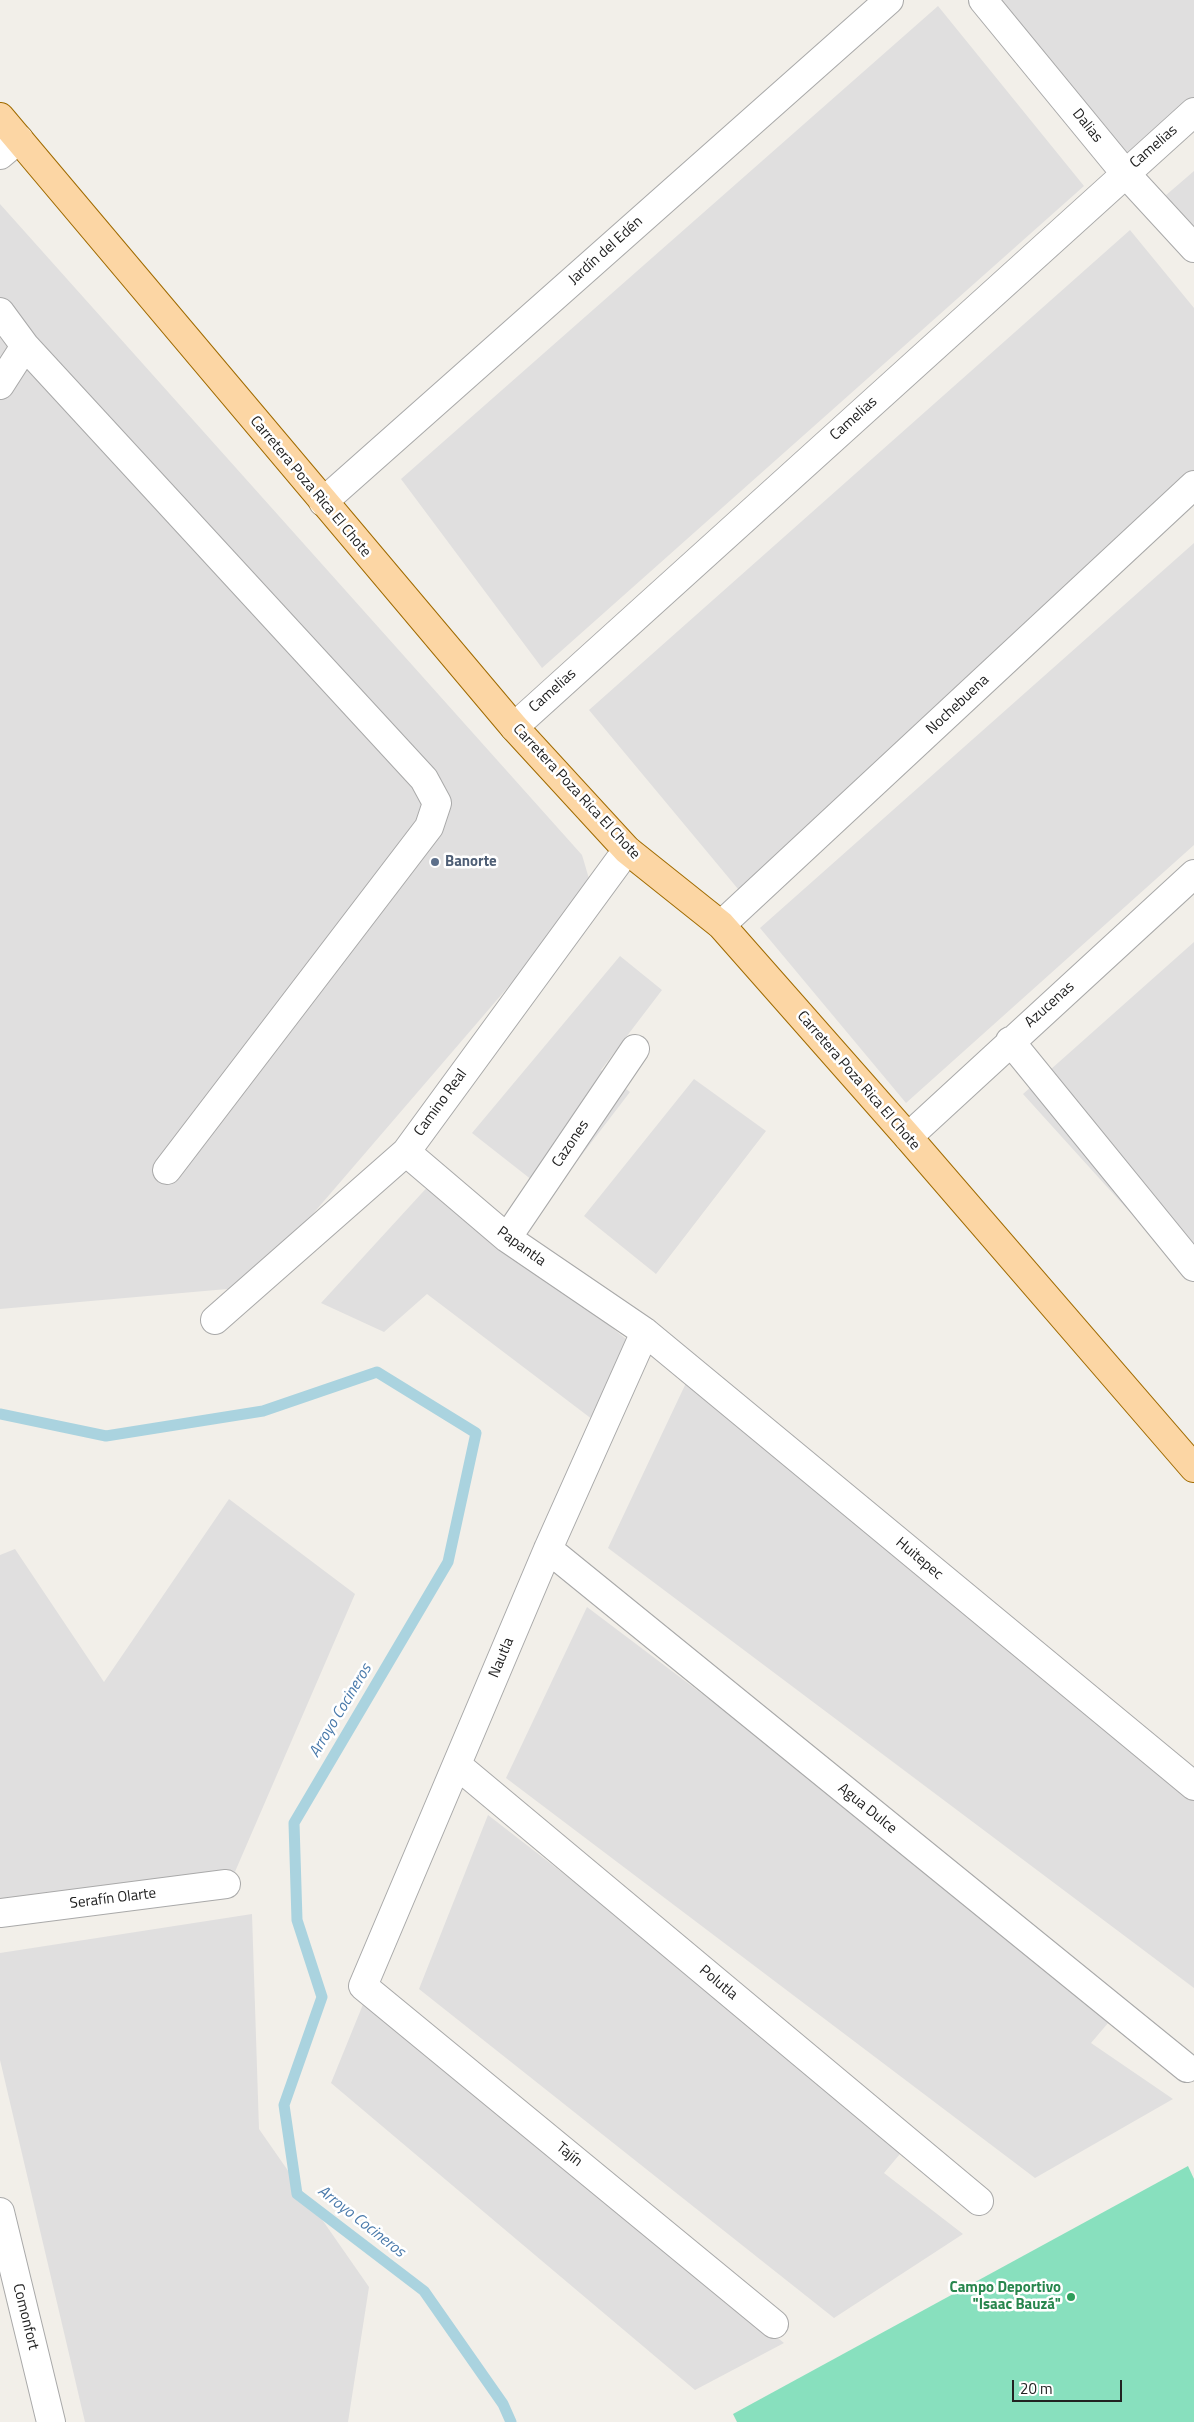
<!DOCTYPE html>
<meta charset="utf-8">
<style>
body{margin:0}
#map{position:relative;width:1194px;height:2422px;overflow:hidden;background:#f2efe9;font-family:"Titillium Web",sans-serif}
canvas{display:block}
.scale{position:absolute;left:1012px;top:2380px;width:110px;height:22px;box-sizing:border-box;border:2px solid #222;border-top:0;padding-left:6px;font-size:15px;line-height:18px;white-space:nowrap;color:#222;-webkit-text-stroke:4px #fff;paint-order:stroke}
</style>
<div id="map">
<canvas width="1194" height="2422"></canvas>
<div class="scale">20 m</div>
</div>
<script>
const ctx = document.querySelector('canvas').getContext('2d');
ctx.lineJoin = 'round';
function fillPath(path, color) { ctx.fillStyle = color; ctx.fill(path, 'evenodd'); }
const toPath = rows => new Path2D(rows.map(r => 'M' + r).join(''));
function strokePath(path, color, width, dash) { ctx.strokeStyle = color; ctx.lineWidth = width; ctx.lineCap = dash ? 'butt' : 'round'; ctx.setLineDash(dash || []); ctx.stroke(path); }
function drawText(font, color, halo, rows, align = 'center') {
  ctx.font = font + ' "Titillium Web",sans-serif'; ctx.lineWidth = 5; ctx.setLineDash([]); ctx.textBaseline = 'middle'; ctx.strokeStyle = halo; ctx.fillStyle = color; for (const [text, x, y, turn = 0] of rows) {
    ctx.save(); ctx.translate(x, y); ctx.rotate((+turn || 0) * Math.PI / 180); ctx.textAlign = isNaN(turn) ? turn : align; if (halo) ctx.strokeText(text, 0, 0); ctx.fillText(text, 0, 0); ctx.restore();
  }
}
fillPath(toPath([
 [995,0,1194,0,1194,106,1131,162],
 [938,6,1084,186,542,668,401,479],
 [1194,171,1194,231,1165,196],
 [0,204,582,855,590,882,582,901,250,1287,0,1309],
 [1130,230,1194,308,1194,487,743,895,589,710],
 [1194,543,1194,845,906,1103,760,928],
 [1194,942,1194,1244,1175,1262,1023,1094],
 [620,956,662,990,601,1070,630,1092,551,1195,472,1133],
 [694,1079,766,1131,656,1274,584,1216],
 [432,1182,647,1356,609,1432,427,1294,384,1332,321,1303],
 [686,1383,1194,1777,1194,1988,608,1548],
 [229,1499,355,1594,231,1881,0,1910,0,1555,15,1549,104,1682],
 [587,1607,1120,2009,1091,2043,1173,2099,1035,2178,506,1778],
 [488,1815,910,2142,884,2173,963,2234,834,2318,419,1989],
 [252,1914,259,2129,369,2287,348,2422,85,2422,0,2060,0,1953],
 [366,1997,784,2343,695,2390,331,2083]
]), '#e0dfdf');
fillPath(toPath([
 [1188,2166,1194,2179,1194,2422,737,2422,733,2414]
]), '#88e0be');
strokePath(toPath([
 [0,1414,106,1436,263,1411,377,1372,476,1433,448,1562,294,1823,297,1920,322,1997,284,2105,297,2194,424,2291,503,2404,511,2422]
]), '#aad3df', 11);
const minor = toPath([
 [983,0,1125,173,1194,248],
 [0,155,19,139],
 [0,312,25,346,424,779,437,803,429,827,167,1170],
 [0,385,25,346],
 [323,502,889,0],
 [514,727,1194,112],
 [721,925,1194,485],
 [1010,1041,1194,1267],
 [908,1137,1194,874],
 [406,1152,507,1238,645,1332,1194,1786],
 [507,1238,635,1049],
 [215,1320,406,1152,627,850],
 [645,1332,548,1549,363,1986,774,2324],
 [548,1549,1187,2068],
 [457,1765,979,2201],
 [0,1913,226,1884],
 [0,2212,51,2422]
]);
const major = toPath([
 [0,117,514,727,627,850,721,925,908,1137,1194,1468]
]);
strokePath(minor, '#a9a9a9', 30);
strokePath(major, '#a06b00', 30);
strokePath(minor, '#fff', 28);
strokePath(major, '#fcd6a4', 28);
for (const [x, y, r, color] of [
 [435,862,5,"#5c6f8a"],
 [1071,2297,5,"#2e9e5b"]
]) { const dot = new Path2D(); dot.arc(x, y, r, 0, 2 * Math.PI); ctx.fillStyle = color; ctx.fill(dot); strokePath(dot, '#fff', 2); }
drawText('15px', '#222', '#fff', [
 ["Dalias",1087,126,51],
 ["Camelias",1154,147,-41],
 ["Jardín del Edén",606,251,-42],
 ["Camelias",854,419,-42],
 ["Carretera Poza Rica El Chote",310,487,50],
 ["Camelias",553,691,-42],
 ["Nochebuena",958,705,-43],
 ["Carretera Poza Rica El Chote",576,792,47],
 ["Azucenas",1050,1005,-42],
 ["Carretera Poza Rica El Chote",858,1081,49],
 ["Camino Real",441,1103,-54],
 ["Cazones",571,1144,-56],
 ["Papantla",521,1247,36],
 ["Huitepec",919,1559,40],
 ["Nautla",502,1658,-67],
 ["Agua Dulce",867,1809,39],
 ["Serafín Olarte",113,1899,-7],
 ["Polutla",718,1983,40],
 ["Tajín",569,2155,39],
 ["Comonfort",25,2317,76]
]);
drawText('bold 15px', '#4e5e75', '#fff', [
 ["Banorte",445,862]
], 'left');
drawText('bold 15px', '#27864d', '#fff', [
 ["Campo Deportivo",1061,2288],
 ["\"Isaac Bauzá\"",1061,2305]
], 'right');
drawText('italic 16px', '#4a7aab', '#fff', [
 ["Arroyo Cocineros",341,1711,-59],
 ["Arroyo Cocineros",361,2222,38]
]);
</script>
